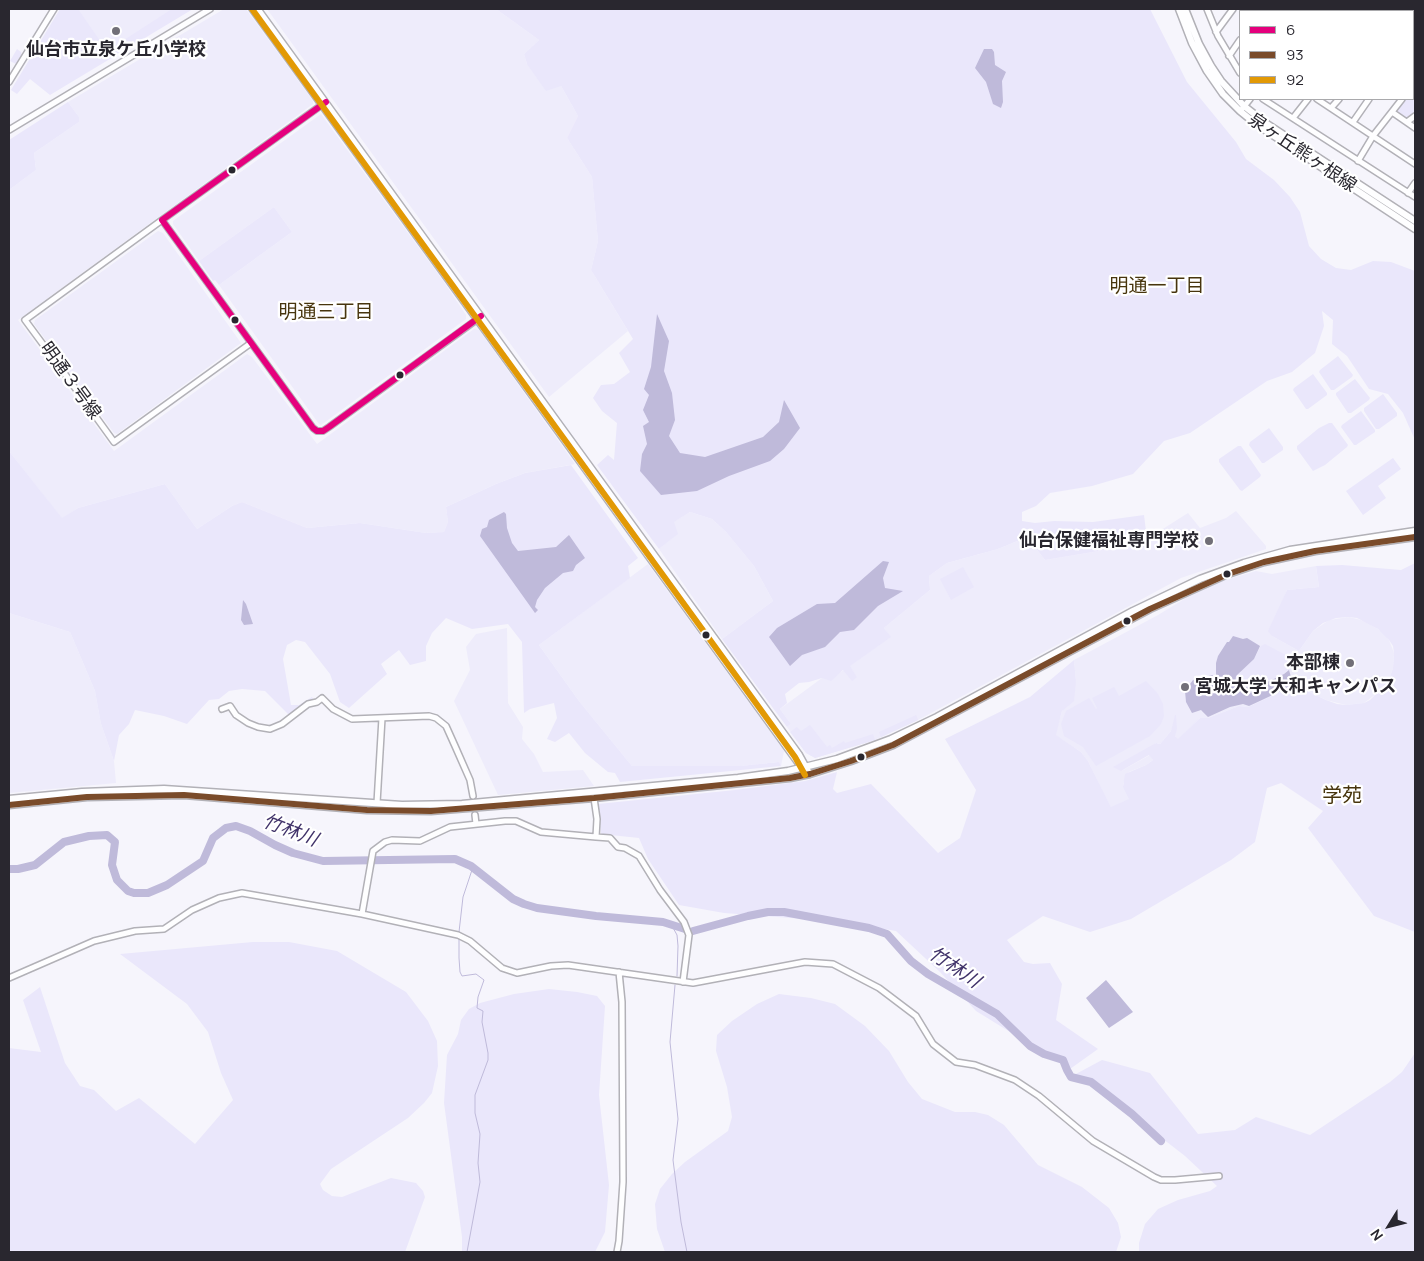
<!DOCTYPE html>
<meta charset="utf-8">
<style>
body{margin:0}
#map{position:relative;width:1424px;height:1261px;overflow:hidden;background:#f6f5fc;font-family:Manrope,sans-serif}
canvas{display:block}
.frame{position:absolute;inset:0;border:10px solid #29272f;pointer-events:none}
.legend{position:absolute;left:1239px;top:10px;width:175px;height:90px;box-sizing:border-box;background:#fff;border:1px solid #a9a9ac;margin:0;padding:6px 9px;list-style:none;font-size:15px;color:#29272f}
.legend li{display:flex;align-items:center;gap:10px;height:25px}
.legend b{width:25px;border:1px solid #a9a9ac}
.north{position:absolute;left:1364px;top:1201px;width:50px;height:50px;-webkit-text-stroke:4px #fff;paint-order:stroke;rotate:234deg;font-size:14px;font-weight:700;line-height:20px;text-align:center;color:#29272f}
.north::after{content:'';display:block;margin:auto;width:18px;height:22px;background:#29272f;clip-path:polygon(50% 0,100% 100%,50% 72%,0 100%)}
</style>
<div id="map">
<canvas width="1424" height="1261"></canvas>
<div class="frame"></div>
<ul class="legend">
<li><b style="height:6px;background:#e5007d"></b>6</li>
<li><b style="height:6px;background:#7a4b2a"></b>93</li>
<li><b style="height:6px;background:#e29905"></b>92</li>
</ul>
<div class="north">N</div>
</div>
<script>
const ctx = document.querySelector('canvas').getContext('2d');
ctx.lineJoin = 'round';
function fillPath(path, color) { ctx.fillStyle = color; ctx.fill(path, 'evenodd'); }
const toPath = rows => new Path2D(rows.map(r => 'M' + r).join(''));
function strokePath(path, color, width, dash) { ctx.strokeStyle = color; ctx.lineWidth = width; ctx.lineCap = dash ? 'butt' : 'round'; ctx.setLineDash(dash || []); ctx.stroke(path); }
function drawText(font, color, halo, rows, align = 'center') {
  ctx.font = font + ' Manrope,"Noto Sans JP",sans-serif'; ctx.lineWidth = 4.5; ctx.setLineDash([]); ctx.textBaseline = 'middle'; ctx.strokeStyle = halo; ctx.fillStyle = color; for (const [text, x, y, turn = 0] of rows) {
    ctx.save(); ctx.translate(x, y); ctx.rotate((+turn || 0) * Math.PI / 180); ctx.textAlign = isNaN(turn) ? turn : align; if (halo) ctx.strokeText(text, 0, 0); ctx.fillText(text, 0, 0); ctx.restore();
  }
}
fillPath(toPath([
 [74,9,177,9,107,54],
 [224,9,246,9,313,101,313,104,18,320,114,451,247,354,252,357,317,444,474,329,479,330,575,464,525,473,496,484,446,507,448,522,444,532,426,533,360,523,307,528,242,502,232,506,197,529,165,484,78,508,62,519,9,451,9,190,36,170,34,153,79,122,79,117,68,102],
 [267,9,496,9,539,40,524,54,527,64,561,86,578,116,567,138,592,177,598,241,591,270,628,331,549,397],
 [321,114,444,282,466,315,466,319,321,425,319,424,219,285,292,232,274,207,199,261,173,224,173,221],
 [158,231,163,233,241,343,117,434,114,433,34,324,35,320],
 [1236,511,1266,546,1266,549,1181,578,918,720,875,740,815,758,806,753,787,727,791,724,780,709,822,678,836,675,844,670,857,677,849,666,890,637,884,628,930,590,929,576,947,563,998,549,1027,537,1045,560,1111,549,1147,539,1188,513,1200,528,1226,518],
 [690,512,712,519,726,532,754,566,773,601,722,639,659,549,677,534,673,522],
 [648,564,784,751,781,766,779,762,741,766,632,766,579,701,539,645],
 [1316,566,1319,587,1287,590,1280,608,1272,636,1299,651,1313,631,1329,620,1349,617,1365,621,1384,633,1389,640,1394,653,1393,668,1390,677,1376,694,1364,703,1346,705,1326,700,1297,686,1248,707,1239,706,1208,718,1200,718,1178,740,1175,736,1175,719,1171,731,1160,744,1156,743,1121,771,1150,755,1153,760,1146,765,1129,772,1123,784,1130,799,1111,808,1088,761,1081,752,1055,735,1062,711,1076,681,1074,660,1158,615,1186,598,1222,581,1256,571,1272,574],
 [9,613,70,632,95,691,101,724,114,761,116,783,9,793],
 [507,628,508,703,523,727,522,739,534,754,543,772,583,770,594,786,498,795,454,701,470,670,466,647,476,634]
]), '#eeecfb');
fillPath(toPath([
 [60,9,78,9,107,51,172,9,193,9,50,95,30,79,17,94,11,90],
 [496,9,1150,9,1187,82,1236,142,1246,159,1274,180,1290,197,1300,212,1309,246,1321,259,1336,268,1351,270,1373,261,1391,262,1415,271,1415,440,1403,413,1388,394,1369,389,1347,356,1332,344,1333,320,1322,311,1324,326,1315,353,1292,372,1267,381,1190,433,1164,441,1133,474,1092,486,1050,493,1036,506,1022,512,1022,521,1035,523,1054,521,1093,522,1144,515,1147,539,1111,549,1045,560,1027,537,998,549,947,563,929,576,930,590,884,628,891,637,850,666,857,677,852,681,843,670,831,681,822,678,809,682,799,683,785,694,787,703,780,709,791,724,787,727,722,639,773,601,754,566,726,532,712,519,690,512,674,522,678,534,659,549,597,465,608,455,614,460,617,423,602,411,593,398,601,385,614,384,630,372,619,353,633,339,591,270,598,241,592,177,567,138,578,116,561,86,546,91,527,64,524,54,539,40],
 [17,49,21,52,22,56,16,64,10,61],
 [1415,88,1415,114,1407,120,1396,112,1404,99,1413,99,1413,89],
 [68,102,79,117,79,122,34,153,36,170,9,190,9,140],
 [274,207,292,232,219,285,215,280,213,281,199,261],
 [1338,356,1353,375,1352,377,1334,390,1331,390,1319,372,1320,370],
 [1313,374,1327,393,1327,395,1308,409,1306,409,1293,390,1294,388],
 [1355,379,1370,398,1369,400,1351,413,1348,413,1336,395,1336,393],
 [1383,394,1397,413,1397,416,1379,429,1376,429,1364,411,1364,408],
 [1361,411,1375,430,1375,432,1356,445,1354,445,1341,427,1342,425],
 [1329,423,1332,423,1348,445,1347,447,1325,465,1313,471,1297,449,1297,446,1319,428],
 [1269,428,1283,447,1283,450,1264,463,1262,463,1249,445,1250,442],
 [1238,446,1241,446,1261,475,1260,477,1242,491,1240,490,1219,462,1219,459],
 [9,451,62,518,78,508,165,484,197,529,232,506,242,502,307,528,360,523,426,533,444,532,448,522,446,507,496,484,525,473,571,465,638,558,628,566,630,578,539,645,579,701,632,766,740,766,779,762,781,766,620,782,615,773,608,772,585,753,569,733,555,742,547,739,557,718,554,703,530,709,524,713,522,642,508,624,472,629,446,618,432,633,426,646,426,661,410,665,399,650,381,664,387,674,349,708,340,702,330,674,305,642,296,640,287,645,283,659,291,705,299,705,312,697,313,699,289,715,265,691,242,689,229,691,219,699,209,700,187,724,164,716,135,710,129,724,119,735,114,761,101,724,95,691,70,632,9,613],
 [1393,458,1401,469,1378,486,1386,498,1363,515,1346,491],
 [1415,563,1415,932,1374,916,1308,828,1323,811,1281,783,1267,788,1255,842,1231,860,1131,919,1090,932,1043,916,1007,940,1024,962,1033,964,1050,963,1062,984,1056,1020,1098,1049,1070,1069,976,1011,940,972,896,931,845,922,724,913,679,905,648,859,639,838,601,834,598,804,735,790,805,781,837,772,833,789,837,793,871,784,938,853,960,838,976,790,945,739,1030,697,1074,660,1076,681,1074,701,1062,711,1056,735,1081,752,1088,761,1111,807,1129,799,1123,787,1125,774,1146,765,1153,760,1149,755,1121,771,1113,767,1156,743,1160,744,1171,731,1175,715,1176,715,1177,729,1175,736,1178,739,1200,718,1208,718,1239,706,1248,707,1292,687,1297,686,1326,700,1337,704,1346,705,1364,703,1370,700,1376,694,1390,677,1393,668,1394,653,1393,646,1389,640,1378,629,1357,618,1349,617,1336,618,1323,623,1313,631,1299,651,1272,636,1268,631,1287,590,1319,587,1316,566,1342,565,1401,570],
 [963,567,974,587,951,600,940,579],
 [1265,644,1297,661,1297,666,1286,671,1284,674,1261,684,1246,687,1235,684,1236,676,1254,659,1261,646],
 [1146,681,1158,694,1163,704,1164,716,1161,724,1150,736,1096,766,1083,747,1064,736,1061,724,1066,711,1089,698,1096,709,1097,708,1092,698,1114,687,1119,696],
 [916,715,918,720,881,737,879,732],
 [810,725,827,747,830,745,832,748,844,741,845,743,873,734,875,740,815,758,806,753,790,732,797,727,801,731],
 [253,942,289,942,337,951,406,992,428,1021,437,1041,438,1066,432,1093,424,1103,408,1118,331,1169,320,1184,323,1190,332,1196,342,1197,391,1178,416,1183,423,1191,425,1197,405,1252,9,1252,9,1048,41,1052,23,1000,40,987,65,1063,80,1086,94,1090,116,1111,139,1098,195,1144,233,1100,221,1073,208,1032,187,1004,120,954],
 [549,989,577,992,597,996,605,1006,599,1095,609,1185,605,1232,595,1252,462,1252,462,1237,444,1103,447,1055,458,1034,461,1020,469,1009,480,1003,514,994],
 [779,994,811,998,835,1004,865,1026,889,1051,908,1082,922,1099,955,1112,975,1112,988,1115,1004,1125,1038,1165,1082,1187,1109,1208,1118,1223,1121,1237,1116,1252,665,1252,657,1229,655,1204,660,1189,672,1174,685,1162,728,1131,732,1117,727,1087,716,1051,717,1035,732,1021,757,1004],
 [1415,1053,1415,1252,1139,1252,1139,1243,1145,1224,1158,1209,1178,1200,1210,1191,1217,1186,1185,1156,1123,1108,1074,1075,1102,1060,1150,1073,1198,1134,1235,1130,1256,1117,1310,1135,1390,1082,1402,1072]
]), '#eae7fb');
fillPath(toPath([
 [984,49,992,49,994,52,995,65,1006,72,1002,81,1003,102,1001,108,993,104,986,82,975,68],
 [657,314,669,341,664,371,672,393,675,420,669,436,680,453,705,457,763,437,779,422,784,400,800,428,784,449,770,461,729,476,697,491,661,495,640,471,642,454,647,444,643,426,649,422,643,410,649,395,644,389,651,367],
 [504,512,506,514,507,528,512,543,518,551,556,547,569,535,585,558,576,565,573,571,563,573,545,588,537,600,535,607,538,610,535,613,480,536,482,529,487,527,489,520],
 [883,561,889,562,883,578,885,588,903,591,878,606,854,630,840,632,825,647,802,655,790,666,769,637,777,628,817,604,835,603],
 [243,600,246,604,253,624,244,625,241,620],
 [1233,636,1243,639,1247,638,1260,646,1254,659,1236,676,1235,685,1246,687,1261,685,1284,674,1289,670,1293,684,1277,693,1249,706,1243,704,1230,707,1208,717,1201,710,1192,713,1186,702,1185,691,1193,680,1212,675,1216,678,1216,663,1218,656,1227,642,1229,642],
 [1106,980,1133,1012,1109,1028,1086,998]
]), '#bfbada');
strokePath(toPath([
 [671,924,677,935,678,946,677,976],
 [459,932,463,897,473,867],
 [459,939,459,958,460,972,462,976,476,974,484,980,478,997,477,1008,483,1011,482,1022,488,1053,488,1060,475,1095,475,1113,480,1134,478,1163,480,1182,467,1252],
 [675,985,670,1042,678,1119,673,1160,681,1222,687,1252]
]), '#bfbada', 1);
strokePath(toPath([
 [9,869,18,869,35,865,64,842,89,836,107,835,115,842,112,865,117,880,128,891,134,893,148,893,167,885,203,861,213,838,226,828,236,826,250,831,275,845,293,853,323,861,455,859,471,866,513,899,524,904,537,908,596,916,663,922,685,929],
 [693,931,748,916,768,912,784,912,869,928,887,934,911,961,928,974,997,1014,1030,1046,1044,1054,1063,1060,1067,1070,1071,1077,1091,1082,1132,1114,1161,1141]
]), '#bfbada', 8);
const minor = toPath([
 [252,9,803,770],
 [258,9,799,754,810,774],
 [1207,9,1218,36,1240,73],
 [1280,9,1283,11],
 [1392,9,1394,11],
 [1262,11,1264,9],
 [1294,11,1295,9],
 [1317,11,1319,9],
 [1343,11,1345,9],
 [1376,11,1380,9],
 [1216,32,1233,9],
 [1413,37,1415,40],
 [1229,56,1240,40],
 [9,82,54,9],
 [1413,86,1415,84],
 [1263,99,1415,197],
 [1317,99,1415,164],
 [323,104,162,220,313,428,317,431,323,431,329,427,479,318],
 [1331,108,1339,99],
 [1242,109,1250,99],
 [1392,112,1415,128],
 [1293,118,1308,99],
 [1353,122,1369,99],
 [1407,122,1415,116],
 [9,130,210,9],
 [1358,161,1373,136,1402,99],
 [1408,193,1415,183],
 [162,220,25,320,70,381,114,442,251,343],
 [222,709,230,706,236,715,248,723,258,727,270,729,282,724,308,704,317,702,322,698,333,709,352,719,429,716,436,718,446,726,455,746,470,780,473,796],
 [377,803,382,718],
 [475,815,476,824],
 [596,837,610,838,618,847,625,848,639,856,660,890,684,922,689,935,683,982],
 [362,914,458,935,470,941,502,968,517,973,551,966,568,965,693,983,805,962,833,964,879,988,916,1016,933,1044,956,1062,975,1065,1015,1080,1039,1096,1093,1141,1154,1177,1161,1180,1175,1180,1219,1176],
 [9,978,94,941,135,931,164,929,192,910,219,898,242,893,362,914,373,851,385,842,392,840,420,841,450,827,505,821,516,821,541,832,596,837,597,819,594,798],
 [617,1252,619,1241,623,1182,622,1002,619,972]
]);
const major = toPath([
 [1179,9,1192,43,1207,71,1223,94,1240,111,1256,124,1415,229],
 [1185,9,1199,44,1211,66,1221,81,1244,106,1267,124,1415,221],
 [9,799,82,792,164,789,402,805,462,804,738,778,788,771,837,759,891,739,937,717,1133,611,1200,579,1244,563,1290,550,1415,531],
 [9,805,87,797,184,795,367,810,431,811,594,798,790,778,810,774,851,761,893,745,1150,609,1228,574,1264,562,1315,551,1415,537]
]);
strokePath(minor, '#b2b1b7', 8);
strokePath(major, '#b2b1b7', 9);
strokePath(minor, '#fefeff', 5);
strokePath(major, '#fefeff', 6);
strokePath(toPath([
 [326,102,162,220,313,428,317,431,323,431,329,427,481,316]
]), '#e5007d', 6);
strokePath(toPath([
 [9,805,87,797,184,795,367,810,431,811,594,798,790,778,810,774,851,761,893,745,1150,609,1228,574,1264,562,1315,551,1415,537]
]), '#7a4b2a', 6);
strokePath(toPath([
 [252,9,795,757,805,775]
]), '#e29905', 6);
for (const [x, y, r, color] of [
 [116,31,5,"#716f77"],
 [232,170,4.5,"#29272f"],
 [235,320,4.5,"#29272f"],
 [400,375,4.5,"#29272f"],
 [1209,541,5,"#716f77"],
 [1227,574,4.5,"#29272f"],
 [1127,621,4.5,"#29272f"],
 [706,635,4.5,"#29272f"],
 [1350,663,5,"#716f77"],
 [1185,687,5,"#716f77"],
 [861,757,4.5,"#29272f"]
]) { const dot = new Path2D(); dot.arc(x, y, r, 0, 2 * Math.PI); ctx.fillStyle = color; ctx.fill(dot); strokePath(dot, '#fff', 2); }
drawText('bold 18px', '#29272f', '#fff', [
 ["仙台市立泉ケ丘小学校",116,50,"center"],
 ["仙台保健福祉専門学校",1199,541],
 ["本部棟",1340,663],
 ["宮城大学 大和キャンパス",1195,687,"left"]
], 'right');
drawText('18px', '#29272f', '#fff', [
 ["泉ヶ丘熊ヶ根線",1302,153,34],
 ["明通３号線",70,381,54]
]);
drawText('19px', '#47350d', '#fff', [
 ["明通一丁目",1157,287],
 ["明通三丁目",326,313]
]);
drawText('italic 19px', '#41336a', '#fff', [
 ["竹林川",290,831,21],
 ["竹林川",954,968,34]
]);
drawText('20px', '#47350d', '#fff', [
 ["学苑",1342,796]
]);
</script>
